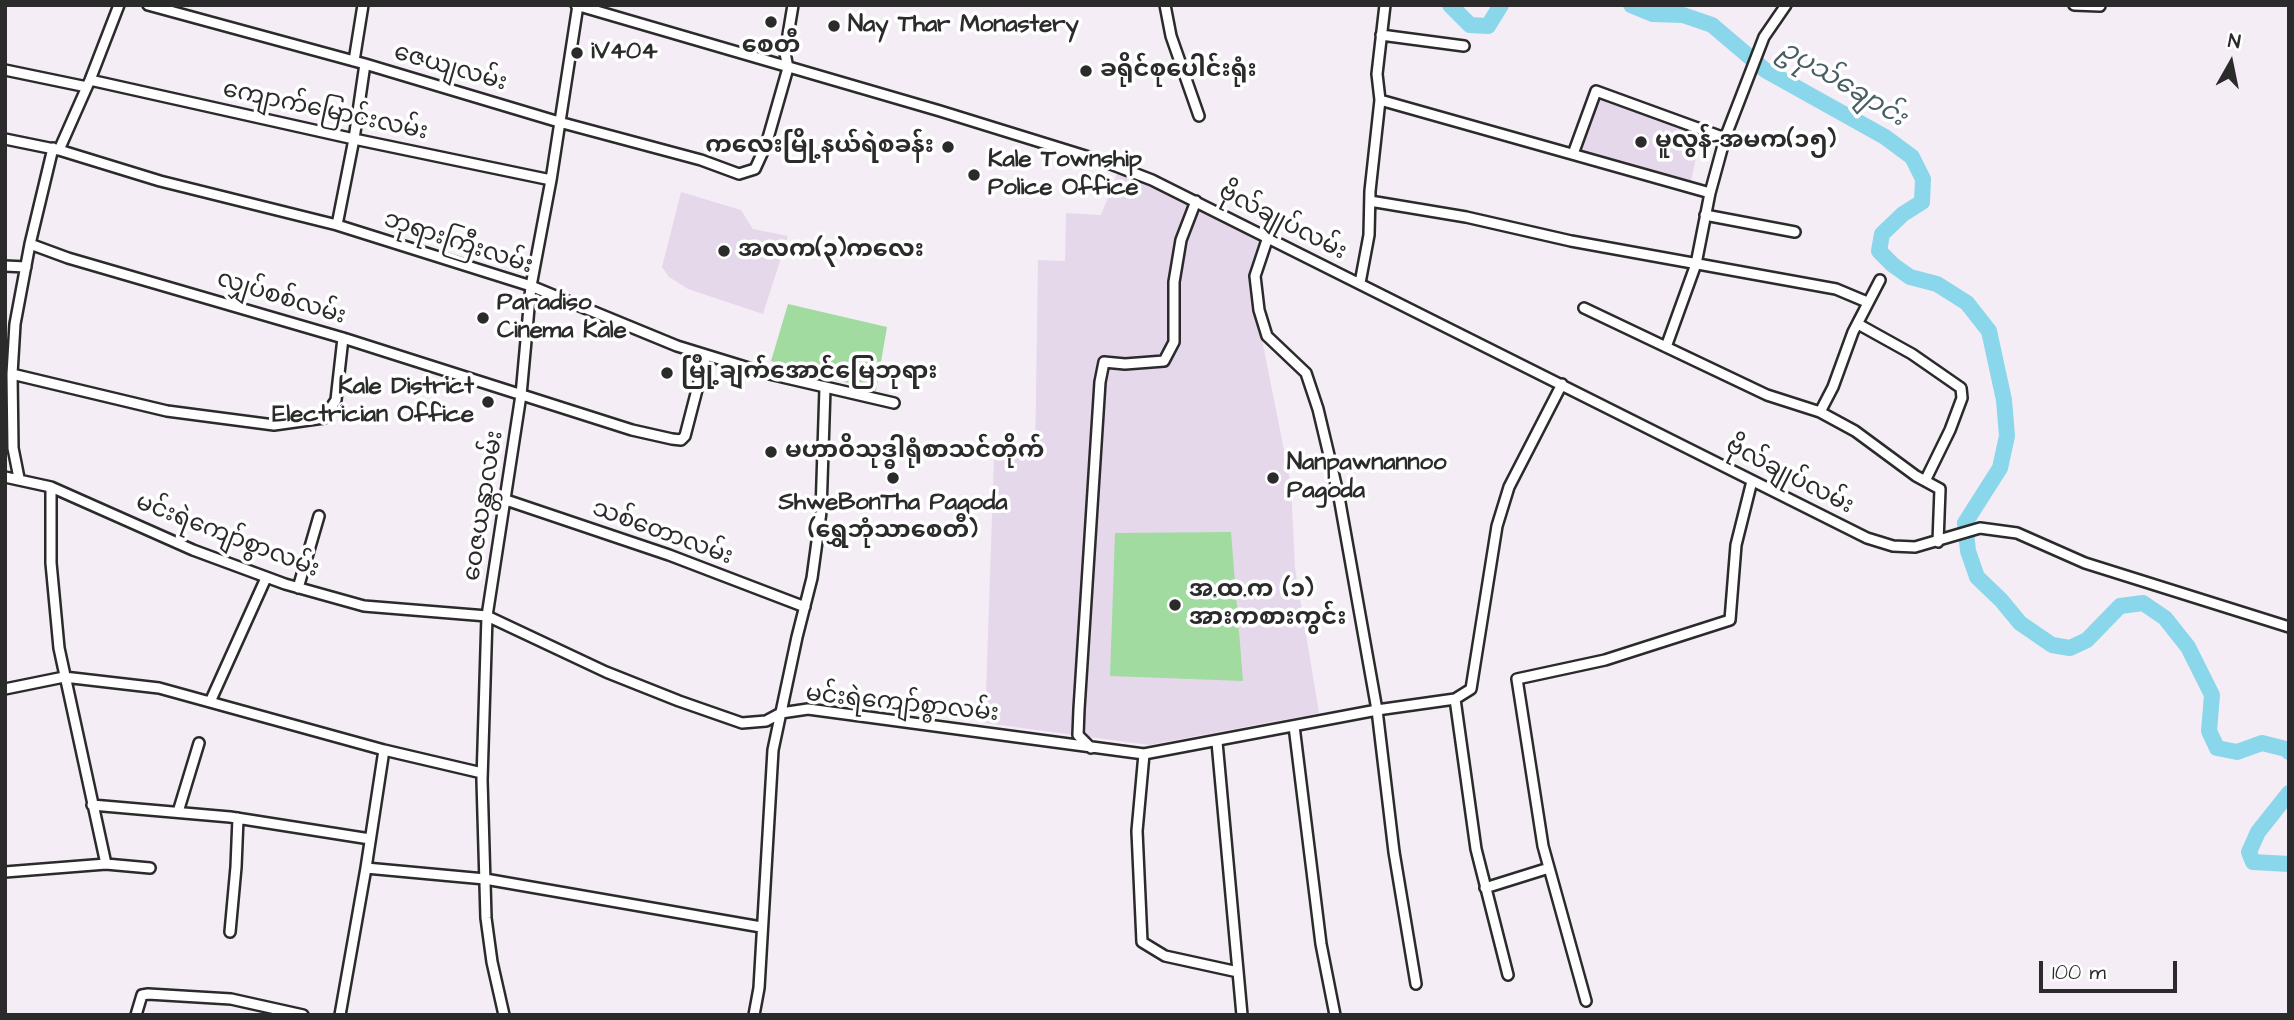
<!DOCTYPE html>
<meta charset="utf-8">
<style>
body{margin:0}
#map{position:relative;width:2294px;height:1020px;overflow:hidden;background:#f4edf6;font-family:"Architects Daughter",sans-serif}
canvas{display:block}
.frame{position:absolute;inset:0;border:7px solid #2b2b2b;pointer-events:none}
.north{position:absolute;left:2196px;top:28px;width:70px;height:70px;-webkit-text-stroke:5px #fff;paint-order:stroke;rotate:9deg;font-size:19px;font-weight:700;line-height:28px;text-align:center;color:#2b2b2b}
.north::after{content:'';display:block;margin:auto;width:24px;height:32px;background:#2b2b2b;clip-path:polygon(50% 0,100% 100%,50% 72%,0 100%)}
.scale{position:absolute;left:2039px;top:961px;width:138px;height:32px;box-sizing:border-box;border:4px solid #2b2b2b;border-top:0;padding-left:9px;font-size:21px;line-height:24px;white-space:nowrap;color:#2b2b2b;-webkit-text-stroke:5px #fff;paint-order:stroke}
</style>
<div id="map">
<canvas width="2294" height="1020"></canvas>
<div class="frame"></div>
<div class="north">N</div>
<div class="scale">100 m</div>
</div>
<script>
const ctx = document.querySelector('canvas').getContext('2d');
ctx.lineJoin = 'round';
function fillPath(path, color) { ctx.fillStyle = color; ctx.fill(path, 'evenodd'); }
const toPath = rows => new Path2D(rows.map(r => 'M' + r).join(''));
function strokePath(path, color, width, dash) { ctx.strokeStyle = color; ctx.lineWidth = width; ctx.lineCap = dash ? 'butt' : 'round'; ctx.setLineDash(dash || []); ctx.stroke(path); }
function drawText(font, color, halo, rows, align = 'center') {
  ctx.font = font + ' "Architects Daughter","Noto Sans Myanmar",sans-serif'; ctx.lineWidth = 7; ctx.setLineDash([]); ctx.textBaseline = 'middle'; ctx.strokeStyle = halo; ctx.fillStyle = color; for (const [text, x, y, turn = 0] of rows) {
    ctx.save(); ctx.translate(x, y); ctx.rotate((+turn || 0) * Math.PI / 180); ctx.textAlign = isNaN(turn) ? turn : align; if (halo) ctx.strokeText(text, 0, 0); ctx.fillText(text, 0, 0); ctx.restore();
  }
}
fillPath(toPath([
 [1597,95,1701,135,1690,185,1580,150],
 [1118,171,1261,241,1249,274,1291,485,1295,568,1319,713,1149,745,985,723,994,456,1035,458,1038,260,1065,261,1066,213,1101,215],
 [681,192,741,210,753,229,788,236,763,314,688,289,669,277,662,267]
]), '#e6d8eb');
fillPath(toPath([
 [788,304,887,327,876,391,771,361],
 [1231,532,1243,681,1110,676,1115,533]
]), '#a1dba0');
strokePath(toPath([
 [1450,5,1470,25,1488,26,1501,5],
 [1631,5,1653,14,1683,15,1712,25,1765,70,1885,137,1912,157,1923,179,1922,202,1903,214,1882,234,1879,251,1893,265,1910,277,1937,284,1967,303,1989,331,2004,400,2007,436,2000,468,1965,523,1968,551,1977,577,2001,600,2020,623,2052,645,2070,648,2087,640,2120,606,2143,603,2165,618,2188,647,2212,695,2209,731,2217,748,2237,752,2262,743,2286,749,2289,752],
 [2289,793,2258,832,2249,852,2253,862,2289,864]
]), '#8ad6ea', 16);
const minor = toPath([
 [148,5,365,64,559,122,701,160,739,174,755,169,766,145,788,68,785,53,793,5],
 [576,5,940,111,1108,163,1152,180,1867,538,1893,546,1915,547,1980,528,2017,533,2085,563,2289,627],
 [1165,5,1171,36,1199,116],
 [2074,5,2100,6],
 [1381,35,1464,46],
 [354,61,363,5],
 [5,70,87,87],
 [90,80,354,139,551,180],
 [1380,100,1710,193],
 [5,139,59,150,160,181,337,225,531,286,677,346,765,373,894,403],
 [59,150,90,80,119,5],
 [1573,154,1596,91,1725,138],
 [1370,201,1466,217,1571,241,1836,289,1867,302],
 [1705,215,1795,232],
 [337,225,354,139,365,64],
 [1268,237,1255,276,1259,310,1267,336,1306,373,1318,409,1339,497,1377,710,1394,852,1416,984],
 [30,244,68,258,343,338,632,430,672,439,681,440,685,436,706,355],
 [5,266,26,267],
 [1360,283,1369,235,1370,191,1380,100,1377,74,1385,5],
 [1584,308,1767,395,1820,412,1855,431,1916,476,1940,489,1938,542],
 [1858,324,1912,354,1961,388,1962,398,1950,430,1925,481],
 [1666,347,1696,264,1710,193,1725,138,1764,37,1786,5],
 [12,374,167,411,274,425,324,418,336,400,343,338],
 [1820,412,1833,387,1853,332,1880,280],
 [5,477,51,487,193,550,285,584,364,606,487,616,606,672,679,701,742,723,766,721,781,713,808,709,1144,754,1377,710,1455,699,1471,689,1497,526,1509,487,1562,384],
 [19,478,13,448,12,374,15,324,30,244,53,148],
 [51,487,51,563,59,648,106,864],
 [506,500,669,555,805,607],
 [298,588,319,516],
 [5,689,64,677,159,688,384,750,482,773],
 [1455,699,1476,849,1508,975],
 [210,702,266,578],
 [1294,726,1321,944,1335,1015],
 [1217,742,1242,1015],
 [1091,748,1078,735,1079,709,1100,382,1104,362,1125,364,1164,361,1174,342,1174,282,1181,240,1196,201],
 [384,750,366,868,485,879,761,927],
 [1144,754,1137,831,1142,942,1165,956,1238,972],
 [92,805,230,817,370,839],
 [178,812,199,743],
 [5,872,106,864,150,868],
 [1485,888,1549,868],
 [230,932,236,867,238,818],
 [1586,1001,1543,846,1517,679,1605,660,1730,620,1736,545,1752,481],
 [136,1015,142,995,148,994,231,999,303,1015],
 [340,1015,366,868],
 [504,1015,492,962,486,918,482,780,487,616,521,395,531,286,551,180,578,5],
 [754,1015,759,988,773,750,797,637,812,578,821,512,825,388]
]);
strokePath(minor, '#2b2b2b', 14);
strokePath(minor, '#fff', 9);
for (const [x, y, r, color] of [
 [771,22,7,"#2b2b2b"],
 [834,26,7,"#2b2b2b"],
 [577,53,7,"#2b2b2b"],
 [1086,71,7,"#2b2b2b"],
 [1641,142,7,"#2b2b2b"],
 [948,147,7,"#2b2b2b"],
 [974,175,7,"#2b2b2b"],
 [724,251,7,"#2b2b2b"],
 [483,318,7,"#2b2b2b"],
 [667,373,7,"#2b2b2b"],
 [488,402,7,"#2b2b2b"],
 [771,452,7,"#2b2b2b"],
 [893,478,7,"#2b2b2b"],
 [1273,478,7,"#2b2b2b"],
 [1175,605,7,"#2b2b2b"]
]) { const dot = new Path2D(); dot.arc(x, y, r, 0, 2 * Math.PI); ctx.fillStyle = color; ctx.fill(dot); strokePath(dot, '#fff', 2.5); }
drawText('bold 24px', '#2b2b2b', '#fff', [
 ["Nay Thar Monastery",848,26],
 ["စေတီ",771,47,"center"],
 ["iV404",591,53],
 ["ခရိုင်စုပေါင်းရုံး",1100,71],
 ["မူလွန်-အမက(၁၅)",1655,142],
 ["ကလေးမြို့နယ်ရဲစခန်း",934,147,"right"],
 ["Kale Township",988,161],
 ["Police Office",988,189],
 ["အလက(၃)ကလေး",738,251],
 ["Paradiso",497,304],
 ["Cinema Kale",497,332],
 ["မြို့ချက်အောင်မြေဘုရား",681,373],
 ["Kale District",474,388,"right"],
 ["Electrician Office",474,416,"right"],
 ["မဟာဝိသုဒ္ဓါရုံစာသင်တိုက်",785,452],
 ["Nanpawnannoo",1287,464],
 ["Pagoda",1287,492],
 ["ShweBonTha Pagoda",893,504,"center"],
 ["(ရွှေဘုံသာစေတီ)",893,532,"center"],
 ["အ.ထ.က (၁)",1189,591],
 ["အားကစားကွင်း",1189,619]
], 'left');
drawText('24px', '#2b2b2b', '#fff', [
 ["ဇေယျလမ်း",450,69,16],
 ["ကျောက်မြောင်းလမ်း",325,112,12],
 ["ဗိုလ်ချုပ်လမ်း",1282,223,27],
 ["ဘုရားကြီးလမ်း",458,244,18],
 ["လျှပ်စစ်လမ်း",281,299,17],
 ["ဗိုလ်ချုပ်လမ်း",1789,477,27],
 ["ဝေဇယန္တာလမ်း",485,506,-81],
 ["သစ်တောလမ်း",662,534,20],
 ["မင်းရဲကျော်စွာလမ်း",227,537,21],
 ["မင်းရဲကျော်စွာလမ်း",902,705,6]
]);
drawText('italic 26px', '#485e64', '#fff', [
 ["ဥပုသ်ချောင်း",1842,85,31]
]);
</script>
